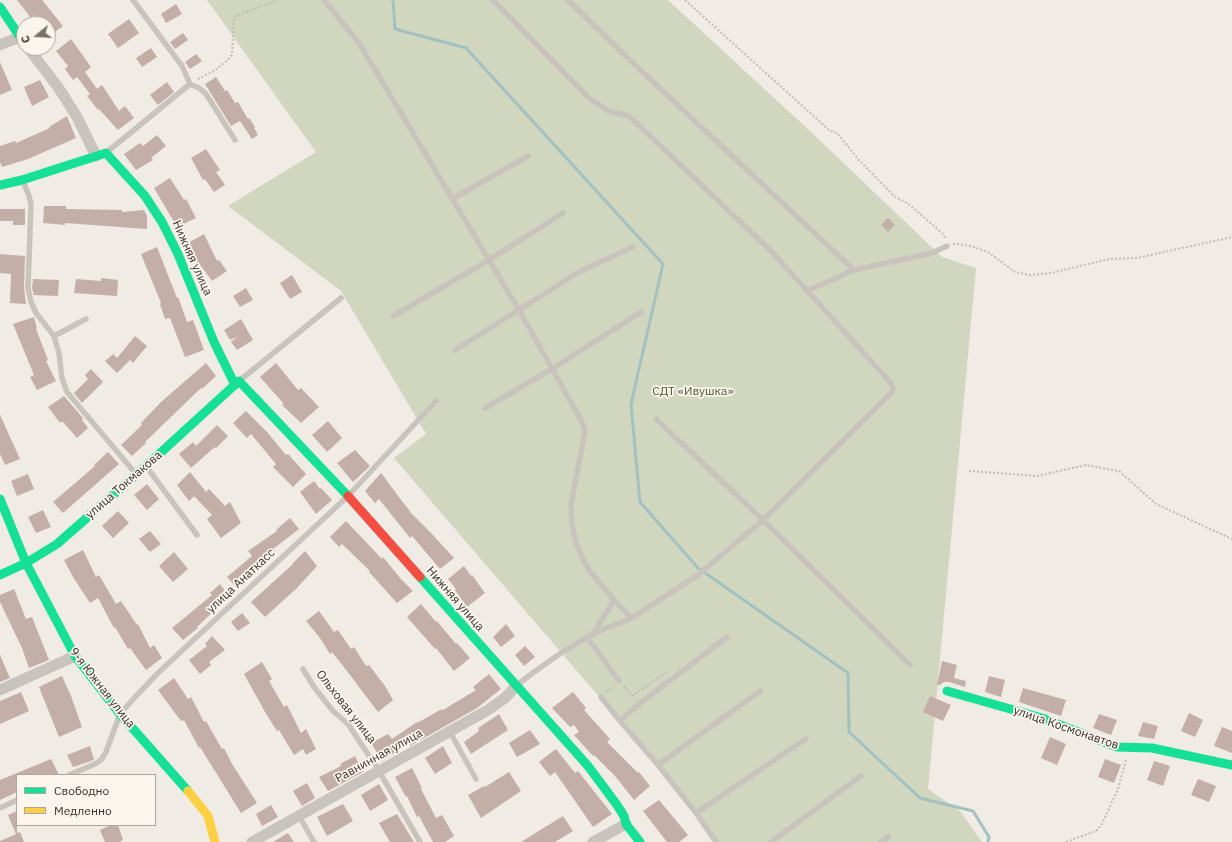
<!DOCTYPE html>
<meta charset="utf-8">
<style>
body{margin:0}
#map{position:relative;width:1232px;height:842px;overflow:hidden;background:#f0ebe5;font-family:"IBM Plex Sans",sans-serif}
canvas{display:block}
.legend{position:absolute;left:16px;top:774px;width:140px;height:52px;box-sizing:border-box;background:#fbf5ee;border:1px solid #aea6a0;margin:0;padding:5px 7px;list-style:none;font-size:12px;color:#3b302b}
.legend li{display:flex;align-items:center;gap:8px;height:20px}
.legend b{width:20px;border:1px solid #aea6a0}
.north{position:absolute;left:16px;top:16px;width:40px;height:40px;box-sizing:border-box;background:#fbf5ee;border:1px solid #aea6a0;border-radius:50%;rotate:252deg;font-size:11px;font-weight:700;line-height:16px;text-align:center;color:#3b302b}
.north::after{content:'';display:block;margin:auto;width:14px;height:18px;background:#7a716c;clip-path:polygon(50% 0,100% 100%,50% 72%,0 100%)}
</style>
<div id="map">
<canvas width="1232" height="842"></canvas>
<ul class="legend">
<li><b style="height:5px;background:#16e098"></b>Свободно</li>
<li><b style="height:5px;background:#ffcf43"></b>Медленно</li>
</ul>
<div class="north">С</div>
</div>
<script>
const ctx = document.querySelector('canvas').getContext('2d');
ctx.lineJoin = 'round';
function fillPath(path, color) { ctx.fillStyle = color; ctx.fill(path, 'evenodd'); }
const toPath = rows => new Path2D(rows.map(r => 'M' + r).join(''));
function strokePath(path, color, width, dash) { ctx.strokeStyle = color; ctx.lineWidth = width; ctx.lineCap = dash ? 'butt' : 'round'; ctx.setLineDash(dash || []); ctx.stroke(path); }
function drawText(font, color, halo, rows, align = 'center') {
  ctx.font = font + ' "IBM Plex Sans",sans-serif'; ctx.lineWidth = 3.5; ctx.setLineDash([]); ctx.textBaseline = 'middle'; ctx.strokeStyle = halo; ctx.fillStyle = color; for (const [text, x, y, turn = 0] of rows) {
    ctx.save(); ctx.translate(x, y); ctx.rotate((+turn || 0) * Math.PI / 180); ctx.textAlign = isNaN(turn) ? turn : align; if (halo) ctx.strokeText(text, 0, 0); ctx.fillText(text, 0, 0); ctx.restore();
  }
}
fillPath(toPath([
 [207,0,668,0,811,132,942,257,976,268,928,789,961,812,982,842,716,842,696,813,620,721,394,458,426,434,341,291,228,206,316,152]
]), '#d1d6bf');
strokePath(toPath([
 [393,0,395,29,466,48,663,264,631,404,640,502,698,568,848,673,849,732,920,798,973,811,989,837,988,842]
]), '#a1c2c1', 3);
fillPath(toPath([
 [17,0,42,0,63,26,48,37,48,24,40,24,34,15,31,18],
 [176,4,182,14,166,23,161,14],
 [129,19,139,33,118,48,108,34],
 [183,33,188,40,175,49,170,42],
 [71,39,91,67,85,72,97,89,102,85,119,111,125,106,134,118,118,130,99,109,98,110,87,96,90,94,77,77,73,80,65,69,68,66,56,51],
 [151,48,157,57,142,67,136,58],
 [196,54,202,61,190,69,185,62],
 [0,62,12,90,0,95],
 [216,77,225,91,227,90,235,103,238,102,248,119,249,118,255,127,254,128,258,135,252,139,240,121,231,126,205,84],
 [40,80,49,97,32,106,24,87],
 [167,82,174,92,158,105,150,95],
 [67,116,76,138,28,159,2,167,0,162,0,146,15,141,16,143,50,128,49,127],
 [157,135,166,146,151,158,153,160,136,170,124,154,140,143,143,146],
 [206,149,220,170,216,172,225,185,214,192,205,179,203,180,191,158],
 [170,178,184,200,186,199,196,218,177,227,154,188],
 [44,206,66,206,66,209,122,210,122,212,144,210,147,216,147,229,65,223,65,225,43,223],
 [0,209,25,209,25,225,13,225,13,221,0,221],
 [888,218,895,225,888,232,881,225],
 [204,234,217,261,219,260,227,271,212,281,198,262,196,263,186,244],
 [157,247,177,298,178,297,187,322,193,320,204,350,185,357,170,318,165,319,160,304,161,303,141,254],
 [0,254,25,256,24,288,26,304,10,303,11,274,0,273],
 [292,275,302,292,290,299,280,283],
 [101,278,118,280,117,296,74,293,76,279,101,281],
 [33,279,59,280,58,296,34,295,32,288],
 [246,288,253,300,240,307,233,296],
 [34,317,37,329,36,329,48,360,46,361,56,381,37,390,30,377,34,375,13,324],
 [241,319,253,340,237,350,231,342,237,337,230,340,224,330],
 [135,336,147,346,133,363,130,360,117,373,105,361,113,354,117,358],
 [206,363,216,376,202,389,201,388,145,442,146,443,132,456,121,445,142,425,141,423,161,402],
 [276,363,298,390,301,388,319,407,301,423,282,405,284,404,260,377],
 [91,369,103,382,82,403,74,393,88,379,85,375],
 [64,396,83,418,82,420,88,428,77,438,62,421,60,423,48,407],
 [246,411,267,432,286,455,288,454,306,474,293,487,273,467,276,464,251,434,247,438,233,423],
 [0,415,20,459,5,465,0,454],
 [328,421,342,438,327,452,312,435],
 [217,425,228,436,216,448,215,447,191,468,179,454,193,442,196,446],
 [355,450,370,466,353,482,337,463],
 [108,452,119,464,63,513,53,502,95,466,94,465],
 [190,472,206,492,209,489,225,506,230,502,241,523,221,538,207,519,212,515,194,496,189,501,177,485],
 [381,473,411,513,431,533,454,558,440,569,412,536,410,538,379,499,375,503,365,491],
 [28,474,34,489,17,496,11,481],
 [314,481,320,489,321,488,332,500,316,514,300,492],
 [147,484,159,499,147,510,134,495],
 [43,510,51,527,36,533,28,517],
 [118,511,129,523,113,538,102,526],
 [290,518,299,529,273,549,275,551,252,573,253,574,237,588,227,577,252,556,248,551,277,531,276,530],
 [346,521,382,559,383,557,401,579,413,591,397,603,369,572,370,571,342,544,339,547,330,537],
 [150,531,161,544,150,552,139,539],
 [83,550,96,577,99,575,116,604,121,601,137,625,138,624,150,648,154,645,162,658,146,670,130,648,128,649,115,627,114,628,98,598,90,603,73,577,64,560],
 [305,551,317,566,297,588,265,617,251,602,293,564,293,563],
 [174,552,188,569,173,582,159,566],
 [464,566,471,576,472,575,485,593,467,607,455,590,456,589,448,579],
 [220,584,230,598,222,605,221,604,197,627,198,628,183,640,172,628,212,595,210,593],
 [14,589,26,619,32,617,49,660,29,668,22,648,0,602,0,595],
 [421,604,436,622,437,621,456,644,457,643,470,658,454,671,436,648,435,649,407,617],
 [319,611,334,632,338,630,351,649,354,647,366,666,369,665,385,686,393,700,378,712,347,671,332,652,330,654,320,638,306,621],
 [242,613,250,623,238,631,231,622],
 [506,624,515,636,501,647,493,637],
 [212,636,225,650,209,662,211,665,200,674,189,660,207,646,205,644],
 [525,646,535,657,524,666,515,655],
 [0,655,10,678,0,682],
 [942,661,957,665,954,678,966,681,965,687,949,682,944,682,940,685,937,685],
 [262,662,272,679,269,681,284,707,287,705,301,733,306,729,316,749,306,755,303,749,294,755,279,730,277,731,265,712,244,674],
 [489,674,501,689,477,708,410,746,409,744,382,761,371,743,388,734,392,739,417,722,417,723,442,709,443,710,476,690,473,687],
 [62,676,71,696,82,727,59,737,39,687],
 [989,676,1005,680,1001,697,985,692],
 [174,678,188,699,191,697,204,722,206,721,222,749,224,748,232,764,257,803,241,813,200,747,199,748,184,720,181,721,158,690],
 [1023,688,1066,700,1061,716,1019,702],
 [21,692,29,711,0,724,0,701],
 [573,692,586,708,584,710,610,739,607,742,638,773,639,772,650,786,634,800,615,776,594,755,593,756,574,735,579,732,574,725,570,727,552,708],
 [930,696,951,705,943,721,923,712],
 [1189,713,1203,720,1195,737,1181,731],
 [499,714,508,730,471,754,464,742,479,731,478,728],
 [1099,714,1117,720,1111,735,1093,728],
 [1143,722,1158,726,1154,739,1138,736],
 [1222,727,1232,731,1232,753,1214,746],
 [530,730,540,744,517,757,509,743],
 [1050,737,1066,744,1057,765,1041,758],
 [90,746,94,760,73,767,67,755],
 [443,746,452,763,435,774,425,758],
 [556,749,575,773,578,771,612,814,593,827,555,772,550,776,539,762],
 [355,756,363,772,328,791,319,777,341,766,340,764],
 [51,759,59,775,17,775,17,792,0,800,0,780],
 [1105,759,1121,765,1114,783,1098,777],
 [1154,761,1170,766,1163,786,1147,780],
 [412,768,422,788,421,789,436,818,442,815,454,836,445,842,433,842,419,816,417,817,407,796,406,797,395,777],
 [509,772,521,791,481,818,468,795,484,786,485,787],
 [1198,779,1216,786,1209,802,1191,795],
 [307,783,315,798,302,806,293,791],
 [379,784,388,800,370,811,361,795],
 [659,800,688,835,679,842,667,842,643,811],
 [343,804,353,821,327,836,317,817],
 [271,805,278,817,262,826,256,814],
 [17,811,17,833,20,832,24,842,0,842,0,841,16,834,8,815],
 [397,814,414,842,390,842,379,823],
 [563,816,573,831,555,842,521,842],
 [111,825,118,825,123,840,119,842,105,842,100,830],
 [288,833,294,842,273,842]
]), '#c3afa7');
strokePath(toPath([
 [685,0,829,130,838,134,858,159,894,196,910,205,944,235,945,238],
 [198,79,214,71,228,60,232,54,234,19,236,16,277,0],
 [953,244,957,244,971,246,988,252,1015,272,1030,275,1051,273,1109,259,1137,258,1232,237],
 [969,471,1037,476,1086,465,1119,471,1156,504,1232,539],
 [624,686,631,695,633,695,668,671],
 [607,692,614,686],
 [1066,842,1096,831,1101,826,1118,789,1126,760]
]), '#c2bbb6', 2, [2, 2]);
strokePath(toPath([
 [324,0,359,43,519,310,582,422,585,431,571,505,572,524,576,543,583,559,589,570,614,600,632,618],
 [493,0,589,98,608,111,629,116,771,251,891,383,893,388,892,392,763,520,698,575,632,618,592,634,561,653,534,672,516,686],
 [568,0,635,65,854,270],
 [190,84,199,88,206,94,235,140],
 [107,152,190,84,182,66,133,0],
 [23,181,29,196,31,204,28,288,31,302,36,313,54,336,59,353,62,378,67,392,136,474],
 [452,199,528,156],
 [807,291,854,270,932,253,947,246],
 [393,316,489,260,563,213],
 [54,336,86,319],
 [455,350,579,272,633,247],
 [239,381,341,298],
 [485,408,552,369,641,312],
 [656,419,763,520,910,665],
 [146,466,197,535],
 [593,634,614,600],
 [587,637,619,681],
 [303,669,314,687,333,711,348,724,379,771,420,842],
 [601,697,620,721,658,765,696,813,716,842],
 [620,721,639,704,727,637],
 [450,732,476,779],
 [658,765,760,691],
 [69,775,95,764,101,760,106,752,120,714,137,695,158,673,348,496,436,401],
 [0,808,17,800],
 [696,813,806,739],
 [299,816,314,842],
 [771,842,861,776],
 [881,842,888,837]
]), '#c9c3be', 5.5);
strokePath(toPath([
 [0,45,20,37],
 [28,48,58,87,77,117,96,156],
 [0,690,75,656],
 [252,842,488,710,505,698,516,686],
 [593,842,626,824]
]), '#c9c3be', 11);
strokePath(toPath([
 [0,7,24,43],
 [0,185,22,180,106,153,145,196,162,222,178,254,214,342,235,385],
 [0,499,26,563,75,656,120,714,188,791],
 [0,575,26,563,57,544,146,466,239,381,348,496],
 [420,577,588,766,617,805,624,816,626,824,640,842],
 [947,691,1042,718,1117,747,1152,748,1232,765]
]), '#16e098', 9);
strokePath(toPath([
 [188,791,208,816,215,842]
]), '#ffcf43', 9);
strokePath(toPath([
 [348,496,420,577]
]), '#f24e42', 9);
drawText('12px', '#3b302b', '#fbf5ee', [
 ["Нижняя улица",192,258,66],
 ["улица Токмакова",124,485,-41],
 ["улица Анаткасс",241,581,-43],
 ["Нижняя улица",455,599,49],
 ["9-я Южная улица",102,688,52],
 ["Ольховая улица",346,707,52],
 ["улица Космонавтов",1066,728,19],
 ["Равнинная улица",379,756,-29]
]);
drawText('12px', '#4a5a2e', '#fbf5ee', [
 ["СДТ «Ивушка»",693,392]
]);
</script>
